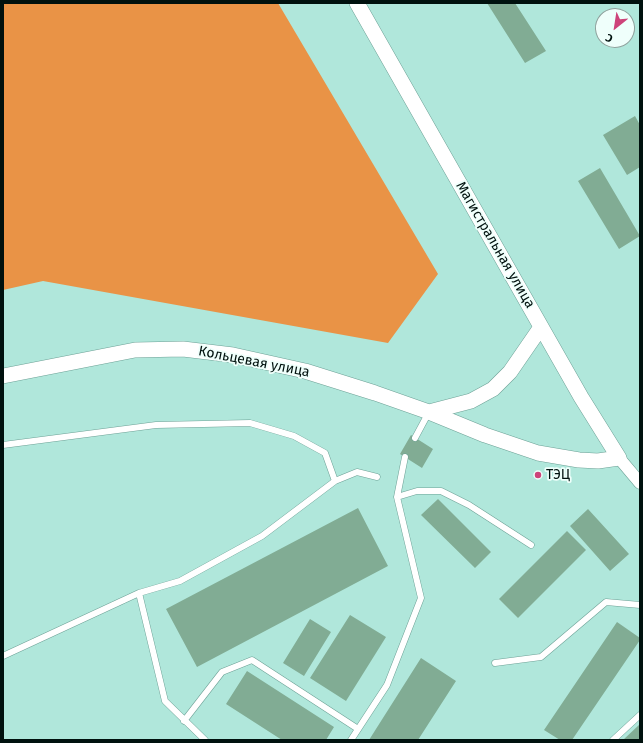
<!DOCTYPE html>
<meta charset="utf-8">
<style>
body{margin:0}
#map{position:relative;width:643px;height:743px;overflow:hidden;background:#b0e7db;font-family:"Fira Sans",sans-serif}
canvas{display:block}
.frame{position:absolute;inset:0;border:4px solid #00110e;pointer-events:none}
.north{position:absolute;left:595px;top:8px;width:40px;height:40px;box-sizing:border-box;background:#effffb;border:1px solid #8fa09c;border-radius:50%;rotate:210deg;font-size:11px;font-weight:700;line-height:16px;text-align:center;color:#00110e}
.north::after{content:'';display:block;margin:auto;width:14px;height:18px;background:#cd437a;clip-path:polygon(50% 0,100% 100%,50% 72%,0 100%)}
</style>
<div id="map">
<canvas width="643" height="743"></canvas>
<div class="frame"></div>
<div class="north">С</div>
</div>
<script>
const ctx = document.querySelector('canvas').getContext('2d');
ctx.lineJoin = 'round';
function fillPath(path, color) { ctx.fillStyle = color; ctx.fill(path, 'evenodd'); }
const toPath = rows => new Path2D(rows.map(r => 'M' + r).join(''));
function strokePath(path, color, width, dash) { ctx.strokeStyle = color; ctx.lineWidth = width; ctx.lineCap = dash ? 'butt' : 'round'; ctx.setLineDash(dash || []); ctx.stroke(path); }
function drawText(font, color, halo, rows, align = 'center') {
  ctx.font = font + ' "Fira Sans",sans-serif'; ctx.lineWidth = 3.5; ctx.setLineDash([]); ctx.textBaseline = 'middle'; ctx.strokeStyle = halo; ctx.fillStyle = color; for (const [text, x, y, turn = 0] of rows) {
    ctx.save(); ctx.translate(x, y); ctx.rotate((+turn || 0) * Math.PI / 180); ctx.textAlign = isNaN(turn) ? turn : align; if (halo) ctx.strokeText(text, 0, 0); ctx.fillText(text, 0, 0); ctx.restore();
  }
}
fillPath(toPath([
 [3,3,278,3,438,274,388,343,43,281,3,290]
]), '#e99346');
fillPath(toPath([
 [487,3,515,3,546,51,525,63],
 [635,116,640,125,640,167,627,175,603,135],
 [600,168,640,236,619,249,578,181],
 [411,435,433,449,422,468,400,454],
 [438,499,491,552,475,568,421,515],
 [358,508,388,566,197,667,166,609],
 [588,509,629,554,610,571,570,526],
 [567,531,586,550,518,618,499,599],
 [350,615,386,637,346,701,310,678],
 [310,619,331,632,304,676,283,663],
 [617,622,640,638,640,640,572,740,560,740,544,730],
 [421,658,456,681,418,740,369,740],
 [247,671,334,727,326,740,282,740,226,704],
 [640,724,640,740,623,740]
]), '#81ac94');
const service = toPath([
 [415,438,429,412],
 [3,445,156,425,250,423,294,436,325,453,335,481,262,536,180,581,139,593,3,656],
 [335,481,357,472,377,477],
 [397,497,417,491,441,491,469,505,531,545],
 [139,593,165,701,205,740],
 [495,663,541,657,606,602,640,605],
 [184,721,222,672,252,660,358,729],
 [351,740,387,685,421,598,397,497,405,457],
 [613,740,640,715]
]);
const minor = toPath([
 [619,458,640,483]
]);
const tertiary = toPath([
 [3,376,135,350,183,349,233,355,305,371,375,393,429,412,485,435,538,453,579,460,598,461,619,458,581,397,357,3],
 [429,412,471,401,493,389,510,372,541,327]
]);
strokePath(service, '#6da196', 7);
strokePath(minor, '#6da196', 13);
strokePath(tertiary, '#6da196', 16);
strokePath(service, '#fff', 6);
strokePath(minor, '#fff', 12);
strokePath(tertiary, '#fff', 15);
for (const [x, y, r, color] of [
 [538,475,4,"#cd437a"]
]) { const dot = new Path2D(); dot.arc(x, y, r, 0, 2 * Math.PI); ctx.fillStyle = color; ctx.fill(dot); strokePath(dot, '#effffb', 1.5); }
drawText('14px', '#00110e', '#effffb', [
 ["Магистральная улица",495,245,60],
 ["Кольцевая улица",254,362,11]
]);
drawText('14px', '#00110e', '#effffb', [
 ["ТЭЦ",546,475]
], 'left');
</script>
